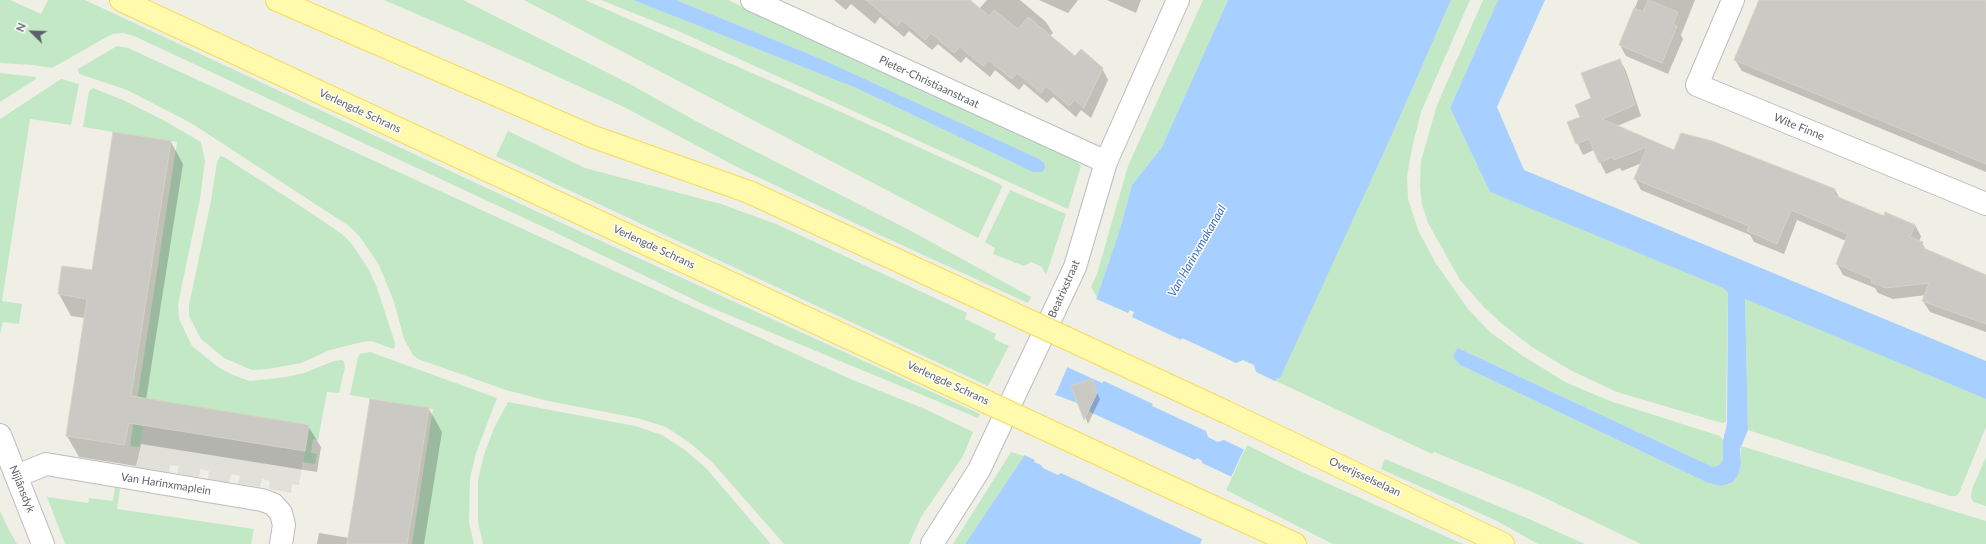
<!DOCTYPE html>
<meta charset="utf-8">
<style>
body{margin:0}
#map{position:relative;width:1986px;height:544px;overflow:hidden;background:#f0efe6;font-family:Lato,sans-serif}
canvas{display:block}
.north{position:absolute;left:12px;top:12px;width:40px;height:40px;-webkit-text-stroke:3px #fff;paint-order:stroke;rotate:293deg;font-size:11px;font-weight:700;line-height:16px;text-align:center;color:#5d6067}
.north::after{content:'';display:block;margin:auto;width:14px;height:18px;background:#5d6067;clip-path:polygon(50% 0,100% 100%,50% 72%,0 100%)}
</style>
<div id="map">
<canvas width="1986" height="544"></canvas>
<div class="north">N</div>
</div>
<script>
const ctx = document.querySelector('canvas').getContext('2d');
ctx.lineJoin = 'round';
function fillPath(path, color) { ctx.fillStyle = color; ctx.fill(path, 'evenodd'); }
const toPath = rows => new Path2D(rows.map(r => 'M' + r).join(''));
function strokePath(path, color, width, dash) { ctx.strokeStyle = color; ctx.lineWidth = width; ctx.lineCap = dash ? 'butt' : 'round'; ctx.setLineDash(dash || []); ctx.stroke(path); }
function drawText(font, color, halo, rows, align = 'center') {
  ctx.font = font + ' Lato,sans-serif'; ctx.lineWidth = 3; ctx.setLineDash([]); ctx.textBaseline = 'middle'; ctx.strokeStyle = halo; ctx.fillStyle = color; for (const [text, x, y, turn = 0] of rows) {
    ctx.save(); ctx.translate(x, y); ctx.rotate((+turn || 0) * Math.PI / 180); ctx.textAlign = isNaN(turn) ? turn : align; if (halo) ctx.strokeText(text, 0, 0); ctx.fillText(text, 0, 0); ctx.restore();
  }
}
fillPath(toPath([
 [148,399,309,425,299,485,292,484,291,493,269,489,270,481,262,479,260,487,238,484,240,476,231,474,229,483,208,479,209,471,200,469,199,478,177,475,179,466,170,465,169,473,136,468]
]), '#e1e1da');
fillPath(toPath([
 [0,0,10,0,41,14,48,0,85,0,553,219,980,414,978,418,707,306,552,231,134,36,123,33,112,34,52,68,33,65,0,63],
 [384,0,463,0,628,83,694,120,913,232,1031,297,1028,303,882,236,739,168,624,107,482,42],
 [524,0,585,0,832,108,1000,184,1002,187,1000,192,978,238],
 [601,0,633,0,856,88,1033,172,814,56,676,0,728,0,1073,159,1081,166,1068,209,676,30],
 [1203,0,1228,0,1162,147,1132,185,1120,229,1097,297,1091,287,1097,274,1128,166],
 [1451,0,1470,0,1421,112,1412,148,1407,177,1408,199,1418,230,1435,262,1468,309,1490,332,1523,356,1565,382,1610,401,1720,436,1723,440,1723,460,1719,465,1713,467,1458,348,1453,357,1460,365,1706,482,1739,473,1741,462,1741,446,1986,521,1986,544,1641,544,1537,494,1434,452,1432,454,1276,381,1395,128],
 [1483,0,1498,0,1450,108,1490,192,1723,288,1728,293,1726,422,1722,423,1617,392,1570,370,1532,347,1501,323,1483,306,1460,280,1428,223,1422,204,1420,186,1421,161,1437,105],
 [117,46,128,48,848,378,925,409,973,432,963,456,921,517,909,544,784,544,712,462,690,443,666,427,637,418,548,401,506,390,418,359,413,355,404,339,394,302,379,265,360,237,349,226,191,123,127,90,79,74,78,69],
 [0,73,36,77,36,79,0,102],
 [61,79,79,84,71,125,30,119,2,301,22,304,19,324,3,322,0,334,0,119],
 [93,88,123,100,163,120,201,142,205,161,200,199,178,304,179,319,192,346,218,367,233,375,250,381,286,377,304,373,334,361,342,360,344,362,345,367,339,393,327,392,318,440,313,439,311,453,317,454,315,464,303,462,309,425,148,399,140,447,130,446,177,142,83,127,89,91],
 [508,131,585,168,721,204,776,224,967,313,965,319,996,334,994,339,1009,346,988,386,496,156],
 [220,156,224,157,305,209,342,234,352,244,369,270,377,288,395,343,394,349,371,341,362,342,330,350,301,363,268,369,252,370,224,358,201,339,189,316,189,305,211,201,217,162],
 [1010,190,1066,214,1046,275,1042,267,1031,262,1024,266,993,254,995,248,985,242],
 [1745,299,1986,399,1986,427,1959,493,1956,496,1950,496,1748,430],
 [370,352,497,398,476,453,470,478,469,523,474,544,412,544,433,409,350,395,358,357,360,354],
 [508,402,635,426,662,435,685,450,706,468,771,544,483,544,478,522,478,480,484,455,494,428],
 [1247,445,1293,468,1463,544,1333,544,1226,490],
 [1011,452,1024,456,965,544,953,544],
 [1986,457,1986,506,1973,502,1971,497,1972,489],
 [1385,459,1529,519,1585,544,1538,544,1497,521,1381,469],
 [115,487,120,489,117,509,254,529,251,544,65,544,47,497,88,503,89,498,113,501],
 [0,511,8,528,17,544,0,544]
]), '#c2e8c6');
fillPath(toPath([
 [633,0,676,0,814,56,1039,159,1044,163,1045,168,1042,172,1033,172,856,88],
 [1228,0,1451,0,1395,128,1280,378,1277,378,1200,544,965,544,1024,456,1058,389,1097,297,1120,229,1132,185,1162,147],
 [1498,0,1545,0,1497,107,1524,170,1986,361,1986,399,1745,299,1748,430,1740,449,1741,462,1739,473,1733,482,1721,486,1706,482,1460,365,1453,357,1455,352,1458,348,1713,467,1719,465,1723,460,1723,440,1727,424,1728,293,1723,288,1490,192,1450,108]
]), '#a7cfff');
fillPath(toPath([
 [1094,298,1128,313,1130,310,1134,312,1132,317,1181,340,1182,338,1236,363,1243,360,1254,365,1256,372,1277,382,1245,450,1224,440,1218,442,1208,437,1206,431,1152,406,1153,404,1104,381,1102,383,1065,366],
 [1053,394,1088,407,1090,412,1195,460,1197,458,1202,461,1202,463,1232,477,1204,540,1061,473,1058,475,1043,468,1041,465,1034,462,1035,460,1022,454]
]), '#f0efe6');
fillPath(toPath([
 [834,0,969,0,979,9,987,0,1020,0,1046,22,1053,33,1050,36,1075,57,1102,68,1108,80,1091,118,1081,110,1076,117,1053,97,1047,103,1024,84,1019,90,995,70,990,77,966,57,961,63,938,44,932,50,909,31,904,37,880,17,875,24,851,4,846,10],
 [1039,0,1078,0,1068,13],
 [1107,0,1141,0,1136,13],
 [1638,0,1695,0,1681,35,1683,39,1668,74,1626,56,1620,45],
 [1760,0,1986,0,1986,172,1742,71,1735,60],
 [1620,60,1626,71,1641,116,1617,126,1675,151,1773,166,1774,165,1835,190,1840,199,1884,217,1915,225,1921,236,1919,242,1922,243,1926,250,1986,276,1986,332,1930,312,1923,301,1926,295,1893,299,1878,293,1875,288,1843,275,1837,264,1846,241,1797,220,1784,254,1754,242,1750,235,1641,190,1635,179,1642,163,1622,171,1620,168,1606,174,1594,150,1583,155,1568,123,1581,118,1592,99],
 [114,133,171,142,183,164,146,400,308,426,321,447,317,472,141,444,136,466,79,457,67,436,85,318,71,316,59,294,93,271],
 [1091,380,1100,399,1088,424,1073,387],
 [429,409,442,432,424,544,317,544,319,533,349,538]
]), '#0003');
const building = toPath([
 [866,0,970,0,989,16,994,10,1018,29,1028,17,1075,56,1081,49,1103,68,1084,108,1075,100,1069,106,1046,86,1041,93,1017,73,1012,79,988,60,983,66,960,47,954,53,931,33,925,40,902,20,897,26,866,0],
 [1648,0,1678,12,1673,24,1677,26,1662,63,1619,45,1634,8,1643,12,1648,0],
 [1759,0,1986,0,1986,164,1734,60,1759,0],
 [1620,59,1635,105,1602,119,1674,150,1681,133,1712,141,1835,189,1833,195,1884,216,1885,212,1915,225,1910,237,1923,242,1921,247,1986,275,1986,324,1922,301,1929,283,1886,288,1871,282,1872,279,1836,264,1848,234,1791,210,1777,244,1747,231,1749,226,1634,179,1647,147,1614,160,1613,157,1599,163,1589,139,1576,144,1567,122,1580,117,1575,105,1591,98,1581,73,1620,59],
 [113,132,171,141,131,396,309,425,305,451,129,423,124,445,66,436,87,299,58,294,61,271,62,266,92,270,113,132],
 [1092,379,1097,393,1084,420,1071,386,1092,379],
 [370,399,429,408,407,544,347,544,370,399]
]);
fillPath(building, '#cbc9c3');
strokePath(building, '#d5d2c4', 1);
const street = toPath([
 [752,0,1106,162],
 [1733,0,1697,85,1986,204],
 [0,435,43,544],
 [17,476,46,464,262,500,273,504,281,513,284,525,281,544],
 [932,544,979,470,1075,267,1106,162,1178,0]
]);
const primary = toPath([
 [121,0,987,402],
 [277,0,591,136,749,192,1025,319],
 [1226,412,1503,544],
 [1187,495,1295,544]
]);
strokePath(street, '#babdc2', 24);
strokePath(primary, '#f7db58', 24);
strokePath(street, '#fff', 22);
strokePath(primary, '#fffaac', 22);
const primaryBridge = toPath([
 [1025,319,1226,412],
 [987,402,1187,495]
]);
strokePath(primaryBridge, '#f7db58', 24, []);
strokePath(primaryBridge, '#fffaac', 22);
drawText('11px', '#5d6067', '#fff', [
 ["Pieter-Christiaanstraat",929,82,25],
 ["Verlengde Schrans",360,111,25],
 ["Wite Finne",1799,127,22],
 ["Verlengde Schrans",654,247,25],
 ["Beatrixstraat",1064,289,-66],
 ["Verlengde Schrans",948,383,25],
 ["Overijsselselaan",1365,477,25],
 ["Van Harinxmaplein",166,484,9],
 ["Nijlânsdyk",22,489,68]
]);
drawText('italic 12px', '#4071c0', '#fff', [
 ["Van Harinxmakanaal",1197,251,-60]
]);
</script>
